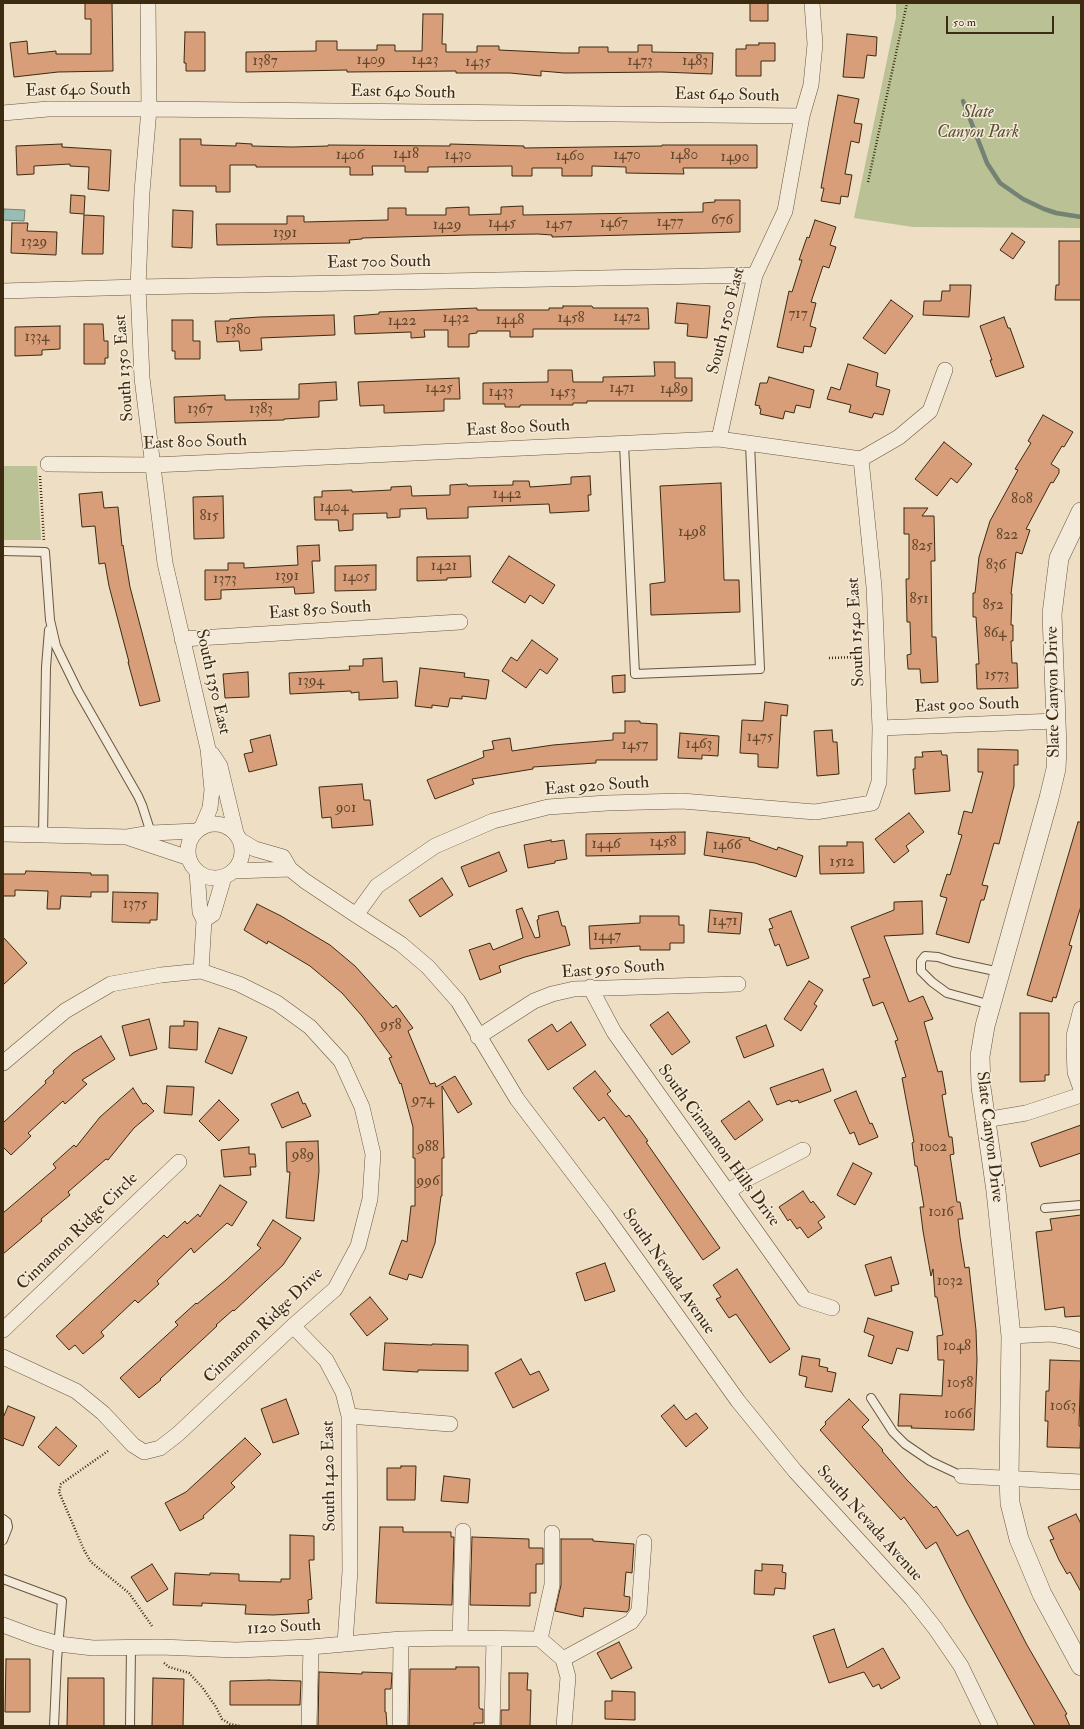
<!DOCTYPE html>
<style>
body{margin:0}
#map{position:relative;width:1084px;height:1729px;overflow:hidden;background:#eedec4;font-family:"IM FELL Double Pica",serif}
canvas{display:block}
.frame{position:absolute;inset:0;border:4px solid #3c2a11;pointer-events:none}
.scale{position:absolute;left:946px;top:16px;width:108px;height:18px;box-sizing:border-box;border:2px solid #3c2a11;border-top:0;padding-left:5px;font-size:12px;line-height:14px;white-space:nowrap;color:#3c2a11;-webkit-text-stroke:3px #f4ead9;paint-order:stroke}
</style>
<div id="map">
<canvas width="1084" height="1729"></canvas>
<div class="frame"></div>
<div class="scale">50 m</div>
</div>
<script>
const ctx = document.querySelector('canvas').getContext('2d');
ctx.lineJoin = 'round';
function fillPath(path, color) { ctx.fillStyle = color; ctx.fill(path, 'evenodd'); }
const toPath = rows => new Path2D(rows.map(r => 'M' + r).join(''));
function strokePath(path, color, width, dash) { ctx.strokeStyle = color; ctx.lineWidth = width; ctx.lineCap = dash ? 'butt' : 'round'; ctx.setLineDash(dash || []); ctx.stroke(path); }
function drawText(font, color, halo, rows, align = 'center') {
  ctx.font = font + ' "IM FELL Double Pica",serif'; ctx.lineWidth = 3; ctx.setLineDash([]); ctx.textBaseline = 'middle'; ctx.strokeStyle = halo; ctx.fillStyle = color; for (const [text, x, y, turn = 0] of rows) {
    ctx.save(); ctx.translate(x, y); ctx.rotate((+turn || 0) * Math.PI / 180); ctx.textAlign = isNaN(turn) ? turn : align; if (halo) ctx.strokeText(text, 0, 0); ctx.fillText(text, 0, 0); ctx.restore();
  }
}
fillPath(toPath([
 [896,3,1081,3,1081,228,913,227,854,218,896,17],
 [3,466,37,466,41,540,3,540]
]), '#bac194');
const water = toPath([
 [4,209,25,210,24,221,3,220,4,209]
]);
fillPath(water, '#99bcb4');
strokePath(water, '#748273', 1);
strokePath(toPath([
 [963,101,987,163,1000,183,1023,199,1044,209,1056,213,1081,217]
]), '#748273', 4.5);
const building = toPath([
 [85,3,112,3,113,71,58,72,14,77,10,43,27,41,28,54,56,51,56,54,91,54,91,19,85,19,85,3],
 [750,3,768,3,768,21,750,21,750,3],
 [423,14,443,14,442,44,446,44,446,52,477,52,477,46,499,46,499,50,563,53,579,53,579,47,608,47,608,52,638,52,638,45,652,45,652,52,713,53,712,74,662,72,565,73,541,71,541,76,510,73,456,73,456,71,347,72,347,70,246,72,246,52,316,51,316,41,337,41,337,50,377,50,377,45,395,45,395,51,422,51,423,14],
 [185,32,205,32,205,71,186,71,186,63,184,63,185,32],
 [847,34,877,37,876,56,867,55,864,78,843,77,847,34],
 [759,43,775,43,775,61,761,61,761,76,736,76,736,49,746,49,746,45,759,45,759,43],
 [838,95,859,99,854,123,862,124,859,143,851,141,845,174,852,175,848,197,841,196,840,204,821,201,824,188,821,188,838,95],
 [180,139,201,139,201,145,236,146,236,143,252,144,252,146,292,147,328,146,328,145,450,146,450,144,524,146,524,148,662,146,662,145,757,145,757,168,683,168,684,174,626,173,626,167,592,166,592,176,562,176,562,168,532,168,532,176,512,176,512,166,428,167,428,172,405,172,405,166,372,166,373,175,350,175,350,167,256,167,256,165,230,165,230,192,216,192,216,186,180,186,180,139],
 [62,144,62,147,111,150,109,191,88,189,89,167,70,166,70,164,34,166,34,174,17,175,16,146,62,144],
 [71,195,85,196,84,214,70,213,71,195],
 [715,200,740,200,740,232,552,237,552,235,538,234,469,235,362,238,362,239,349,240,350,243,217,245,216,224,287,224,287,216,304,216,304,222,388,220,388,208,406,208,406,215,446,215,446,208,469,207,469,215,501,214,501,207,523,206,523,215,703,212,703,203,715,202,715,200],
 [173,210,193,211,192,248,172,247,173,210],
 [84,215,104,216,103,254,82,254,84,215],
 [815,220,836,227,830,245,836,247,829,268,823,266,811,302,816,303,810,326,816,328,811,347,804,346,803,353,777,347,789,291,792,292,802,260,799,260,807,237,809,238,815,220],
 [12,223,28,223,27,231,57,232,56,255,11,253,12,223],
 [1012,233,1025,242,1013,259,1000,250,1012,233],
 [1059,241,1081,241,1081,300,1055,300,1056,285,1059,285,1059,241],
 [950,285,971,285,969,317,923,315,924,301,941,301,942,291,950,291,950,285],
 [891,300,913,316,885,354,863,338,891,300],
 [677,303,710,306,707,338,687,336,688,324,675,323,677,303],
 [563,306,592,306,593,308,648,308,649,329,533,329,533,337,510,337,510,331,477,331,477,333,469,334,469,347,448,347,448,330,424,330,425,337,411,338,411,332,355,334,354,316,379,314,379,312,477,308,477,310,549,310,549,308,563,308,563,306],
 [334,315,335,335,261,338,262,350,240,351,239,341,217,342,215,321,229,321,230,319,260,317,334,315],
 [1004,317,1008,328,1010,328,1024,367,996,377,990,360,992,360,980,326,1004,317],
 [172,320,193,320,193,341,200,341,200,359,175,359,175,351,172,351,172,320],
 [84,324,103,324,104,341,108,341,108,358,105,358,105,364,84,364,84,324],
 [60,326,60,349,42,350,42,355,15,356,15,327,60,326],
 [654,362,675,362,675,378,692,378,692,401,587,401,587,403,573,403,573,405,520,405,520,407,505,407,505,404,483,404,483,383,548,382,548,370,572,370,573,382,603,382,603,377,655,376,654,362],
 [848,364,878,373,876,386,890,390,883,415,874,413,872,418,849,412,851,405,827,399,831,387,840,390,848,364],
 [769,377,814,390,810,408,796,405,794,413,785,411,783,419,760,414,761,409,759,408,760,406,755,405,760,383,767,383,769,377],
 [459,378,460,399,444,399,444,411,384,413,384,405,360,406,358,382,459,378],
 [336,382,337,400,319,401,319,417,284,419,284,420,175,423,174,397,225,395,225,400,299,399,299,384,336,382],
 [1043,415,1073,432,1064,447,1062,446,1051,464,1059,469,1059,473,1053,483,1051,482,1026,529,1030,530,1022,554,1016,552,1011,594,1012,594,1011,625,1013,625,1013,641,1011,641,1012,663,1017,663,1018,688,977,689,976,664,979,664,976,617,973,617,973,593,975,593,979,557,990,521,1018,470,1015,469,1031,443,1028,441,1043,415],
 [944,442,972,464,957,483,951,478,937,496,915,479,944,442],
 [590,476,591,495,588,495,589,511,550,513,549,504,468,507,468,518,427,519,426,508,400,509,400,517,387,518,387,513,353,514,353,530,339,531,338,520,315,520,314,497,322,497,322,491,352,490,352,492,391,490,391,487,411,486,412,496,450,495,450,485,467,484,468,486,513,485,513,481,529,481,530,487,571,484,571,477,590,476],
 [721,483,724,580,739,580,740,612,651,615,650,584,665,582,660,486,721,483],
 [102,492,104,508,118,507,122,546,123,545,130,587,160,701,140,706,128,662,129,662,109,586,105,563,99,564,95,526,82,527,79,494,102,492],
 [223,496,224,538,194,539,193,497,223,496],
 [904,508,928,508,922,516,934,516,935,561,931,561,932,637,936,637,938,682,921,683,920,669,908,669,907,655,911,654,910,622,907,622,906,579,909,579,909,534,904,534,904,508],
 [319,545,320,561,312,561,314,593,295,594,294,587,221,590,221,599,205,600,205,570,228,570,228,563,244,563,244,568,298,565,297,546,319,545],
 [470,556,471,577,447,578,447,580,417,581,417,557,470,556],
 [509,556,555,585,543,604,530,595,525,603,492,582,509,556],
 [376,565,376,590,335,591,335,566,376,565],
 [532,640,558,659,547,674,540,669,526,688,502,671,511,657,517,661,532,640],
 [382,658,383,682,397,681,398,698,359,700,359,692,351,693,351,691,290,694,289,673,350,670,349,666,363,666,363,659,382,658],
 [420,668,465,673,464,677,489,680,486,699,462,696,462,699,450,698,448,707,432,705,432,708,415,706,420,668],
 [248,672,249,697,225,698,223,674,248,672],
 [625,675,625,692,613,693,612,676,625,675],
 [765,702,788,705,787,716,781,715,778,768,758,767,758,754,740,753,742,720,763,721,765,702],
 [625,721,640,721,640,723,657,724,657,760,596,760,596,763,533,767,533,769,472,779,474,784,435,799,427,780,484,757,483,751,494,749,492,741,510,738,512,751,553,745,613,740,613,733,625,733,625,721],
 [832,730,833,742,837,742,839,774,817,776,814,731,832,730],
 [680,733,719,736,718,756,702,755,702,759,678,758,680,733],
 [270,735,277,765,249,772,244,754,253,752,250,740,270,735],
 [978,749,1018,750,1018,765,1014,765,1014,786,999,844,994,843,982,885,988,886,984,900,981,900,969,943,936,934,947,898,940,896,947,874,950,875,962,835,958,834,964,811,972,813,983,772,978,772,978,749],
 [941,751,942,755,947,755,950,791,915,794,913,769,915,769,915,757,923,757,922,752,941,751],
 [362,784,364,800,370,800,373,825,332,828,331,817,322,818,319,787,362,784],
 [909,813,924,832,906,846,909,851,894,863,875,839,909,813],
 [1078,822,1081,822,1081,906,1069,945,1072,946,1056,998,1053,997,1052,1002,1027,995,1078,822],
 [685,832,685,854,586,856,586,834,685,832],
 [707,832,750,838,749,840,777,850,778,847,803,856,796,877,755,863,704,855,707,832],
 [551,840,551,842,564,840,567,859,555,861,555,863,528,868,524,845,551,840],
 [847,842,863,842,864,873,820,874,819,846,847,846,847,842],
 [499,852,507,871,469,887,461,867,499,852],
 [26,871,91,873,91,875,108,875,108,892,91,892,91,897,61,896,60,909,47,909,48,891,15,890,15,896,3,896,3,874,25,874,26,871],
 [442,878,453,895,420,917,409,900,442,878],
 [113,892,158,893,157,920,150,920,150,923,112,922,113,892],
 [922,901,923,934,884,936,909,1002,923,996,933,1019,924,1022,938,1072,942,1071,946,1094,942,1095,949,1137,952,1137,954,1154,950,1155,957,1202,960,1202,963,1219,958,1219,960,1237,965,1268,969,1267,976,1330,977,1360,974,1430,911,1428,912,1426,898,1426,900,1394,942,1396,944,1360,938,1360,937,1336,943,1335,937,1297,935,1297,933,1269,931,1276,923,1231,920,1207,924,1207,917,1166,915,1166,912,1143,914,1142,902,1078,906,1077,895,1041,898,1040,883,1002,873,1006,863,979,870,977,851,927,894,910,894,902,922,901],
 [257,904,281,916,330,945,355,966,393,1008,396,1005,413,1028,408,1031,430,1084,435,1083,436,1087,455,1076,472,1104,458,1113,442,1086,444,1158,442,1158,442,1196,441,1196,435,1243,422,1278,409,1274,407,1280,389,1274,402,1240,407,1242,411,1206,415,1206,415,1158,413,1158,413,1127,401,1083,400,1084,389,1058,392,1057,362,1016,342,993,310,966,268,941,267,944,244,930,257,904],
 [522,908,535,938,540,937,537,920,539,919,538,916,558,911,562,926,565,926,570,945,525,957,499,966,501,972,480,980,469,950,490,943,493,950,523,938,516,910,522,908],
 [710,910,742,913,740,934,708,932,710,910],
 [791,911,809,958,787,966,779,944,775,946,769,929,773,928,769,919,791,911],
 [640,916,679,916,679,925,684,925,684,943,670,943,670,950,640,950,640,946,590,949,589,926,640,923,640,916],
 [3,937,27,963,3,985,3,937],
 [809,981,823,990,814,1004,817,1006,801,1031,784,1019,809,981],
 [668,1012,690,1042,672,1055,650,1025,668,1012],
 [1020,1013,1049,1013,1049,1075,1045,1075,1045,1081,1020,1082,1020,1013],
 [149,1019,157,1049,130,1056,122,1026,149,1019],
 [184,1021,198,1022,197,1050,169,1048,170,1026,184,1026,184,1021],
 [571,1022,586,1045,548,1070,528,1040,552,1024,557,1032,571,1022],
 [766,1025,774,1046,744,1058,736,1037,766,1025],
 [219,1028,247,1037,232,1074,205,1062,219,1028],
 [101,1036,115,1059,82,1080,87,1084,65,1104,63,1101,28,1133,31,1136,11,1155,3,1147,3,1123,46,1083,45,1081,54,1073,53,1071,73,1053,101,1036],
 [823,1069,831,1091,799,1103,798,1100,791,1102,790,1100,777,1105,770,1088,823,1069],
 [595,1071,611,1091,607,1094,626,1117,629,1115,648,1141,646,1142,720,1248,703,1260,604,1117,599,1121,573,1088,595,1071],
 [167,1086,194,1087,192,1115,164,1113,167,1086],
 [133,1088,143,1104,146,1103,154,1111,134,1128,108,1160,106,1159,84,1178,68,1192,70,1195,41,1219,42,1221,3,1254,3,1213,56,1168,53,1164,74,1145,76,1147,100,1117,133,1088],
 [856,1091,870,1124,872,1123,878,1137,859,1145,854,1132,850,1134,834,1100,856,1091],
 [298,1092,303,1104,305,1103,311,1116,282,1128,271,1104,298,1092],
 [219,1100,239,1120,219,1141,199,1121,219,1100],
 [749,1101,763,1120,735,1140,721,1121,749,1101],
 [1081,1125,1081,1153,1040,1167,1031,1143,1081,1125],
 [318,1141,319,1171,314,1221,286,1218,290,1172,287,1172,286,1142,318,1141],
 [249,1147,249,1154,255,1154,256,1167,250,1167,251,1175,224,1177,221,1150,249,1147],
 [853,1163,872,1173,855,1205,837,1195,853,1163],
 [220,1185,247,1202,232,1226,227,1223,194,1253,191,1248,157,1281,159,1284,138,1303,135,1300,101,1332,104,1336,83,1354,75,1345,69,1350,56,1336,164,1235,167,1238,185,1221,187,1224,198,1214,200,1217,220,1185],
 [803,1191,811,1203,813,1201,825,1217,818,1222,822,1228,808,1238,800,1227,797,1229,790,1219,788,1221,779,1207,803,1191],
 [1081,1215,1081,1316,1065,1317,1064,1307,1045,1310,1036,1232,1052,1230,1050,1219,1081,1215],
 [273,1220,301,1238,283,1265,234,1311,233,1310,216,1325,217,1326,160,1379,161,1380,139,1398,120,1378,178,1325,175,1322,196,1303,197,1304,226,1280,261,1248,257,1245,273,1220],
 [891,1257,899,1284,891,1286,892,1291,875,1296,865,1265,891,1257],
 [605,1263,615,1291,585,1301,576,1273,605,1263],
 [737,1269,790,1349,770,1363,736,1314,729,1318,716,1299,721,1297,713,1285,737,1269],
 [370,1297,388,1319,367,1336,350,1314,370,1297],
 [868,1318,913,1332,908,1351,897,1348,892,1364,868,1356,874,1336,864,1332,868,1318],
 [385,1343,432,1345,432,1344,468,1345,468,1371,418,1370,418,1372,383,1370,385,1343],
 [802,1356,820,1359,819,1366,828,1368,827,1371,836,1373,832,1392,805,1387,807,1377,799,1375,802,1356],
 [521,1359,530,1375,539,1371,549,1390,513,1408,495,1373,521,1359],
 [1050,1360,1081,1361,1079,1426,1081,1426,1080,1448,1047,1447,1048,1421,1045,1421,1046,1391,1049,1391,1050,1360],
 [286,1399,299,1434,273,1443,261,1409,286,1399],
 [849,1399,869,1420,862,1427,883,1450,882,1451,907,1480,934,1508,936,1506,957,1536,968,1530,1027,1645,1067,1714,1065,1715,1070,1726,1035,1726,967,1603,936,1542,926,1549,904,1517,901,1520,820,1430,826,1424,825,1422,849,1399],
 [674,1405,686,1420,696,1413,708,1428,686,1447,661,1416,674,1405],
 [8,1406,35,1417,23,1446,3,1438,3,1418,8,1406],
 [56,1427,77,1446,59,1466,38,1447,56,1427],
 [245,1438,261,1454,231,1483,235,1487,203,1516,204,1518,180,1531,165,1503,186,1492,245,1438],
 [401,1466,416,1466,415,1500,387,1500,387,1468,401,1468,401,1466],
 [444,1476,470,1479,468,1503,441,1501,444,1476],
 [1076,1514,1081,1524,1081,1592,1070,1572,1067,1574,1059,1560,1050,1540,1054,1539,1048,1527,1076,1514],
 [380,1527,403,1527,403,1532,451,1532,451,1537,454,1537,452,1605,376,1603,380,1527],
 [290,1535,314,1536,314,1560,309,1560,312,1599,308,1600,309,1613,273,1615,245,1614,246,1605,202,1603,202,1606,173,1605,175,1573,210,1575,210,1573,239,1574,239,1581,281,1582,281,1579,290,1579,290,1535],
 [472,1537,529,1539,529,1548,543,1548,543,1564,536,1564,536,1593,530,1593,530,1606,470,1605,472,1537],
 [561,1539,593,1539,593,1541,634,1544,632,1573,626,1572,624,1596,630,1597,629,1609,627,1612,584,1608,583,1617,555,1611,561,1585,561,1539],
 [152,1564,168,1589,147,1602,131,1577,152,1564],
 [762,1564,783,1565,782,1572,786,1573,785,1589,775,1588,774,1595,754,1594,755,1570,762,1571,762,1564],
 [834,1629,847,1668,883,1648,900,1678,881,1689,879,1684,873,1687,864,1672,829,1683,813,1636,834,1629],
 [619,1642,632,1668,611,1679,597,1653,619,1642],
 [6,1659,30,1659,30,1712,5,1712,6,1659],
 [456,1667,479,1667,479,1707,480,1709,483,1709,483,1723,474,1723,474,1726,409,1726,410,1669,456,1669,456,1667],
 [319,1672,362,1674,362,1672,392,1673,391,1689,385,1689,385,1712,386,1712,387,1726,318,1726,319,1672],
 [509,1673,528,1673,527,1690,531,1690,530,1726,501,1726,501,1710,509,1710,509,1673],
 [68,1678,104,1678,104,1726,67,1726,68,1678],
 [153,1678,184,1679,183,1726,152,1726,153,1678],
 [269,1680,301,1681,300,1705,230,1705,230,1681,269,1680],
 [612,1691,635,1692,635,1720,605,1719,605,1701,612,1701,612,1691]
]);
fillPath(building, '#d89e7a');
strokePath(building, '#3c2a11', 1);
const service = toPath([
 [624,444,635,674,760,669,750,444],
 [3,551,45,552,50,620,56,646,78,691,138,796,142,805,151,833],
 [43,835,46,667,49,630],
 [991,1005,947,993,932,982,921,971,921,961,925,956,938,957,953,962,1000,972],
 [1045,1208,1081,1205],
 [871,1398,893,1432,905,1444,930,1461,962,1476],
 [3,1519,7,1522,8,1527,3,1540],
 [3,1579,62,1601,57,1660,54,1726],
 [130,1726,131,1648]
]);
const minor = toPath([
 [148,3,149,109,142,192,138,287,142,378,165,563,208,749,212,790,210,808,202,827],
 [3,113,48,109,149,109,802,116],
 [3,291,138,287,755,275],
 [719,439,755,275,785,211,802,116,811,85,815,44,812,3],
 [48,464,153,465,719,439,861,459,899,437,930,411,945,370],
 [182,639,460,622],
 [880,728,1056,721],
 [212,754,220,766,236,833],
 '188 851a27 27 0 1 1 54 0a27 27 0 1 1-54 0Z',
 [3,834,127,837,151,833,197,831],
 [129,838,189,858],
 [240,840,255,849,283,857,290,869,305,881,356,915,401,944,428,967,458,1001,517,1099,605,1215,738,1401,795,1471,912,1599,935,1628,961,1666,990,1726],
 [235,871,290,869],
 [197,872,200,912,204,920],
 [356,915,377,886,435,846,493,821,548,807,607,803,682,801,815,812,872,803,879,782,880,728,874,587,861,459],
 [204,920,213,914,224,877],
 [201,971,204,920],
 [590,987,614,1032,804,1299,832,1308],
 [1081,1009,1074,1036,1074,1047,1075,1072,1081,1089],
 [478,1037,534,1001,552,994,574,989,738,984],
 [3,1063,65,1011,111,984,161,975,201,971,239,984,277,1003,310,1027,341,1061,362,1107,373,1154,370,1199,358,1246,335,1289,293,1326,178,1434,160,1448,144,1452,133,1445,103,1413,76,1391,3,1357],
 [985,1120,1026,1113,1081,1095],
 [728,1192,745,1180,803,1150],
 [293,1326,326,1360,343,1392,349,1416,350,1571,345,1643],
 [3,1330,179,1162],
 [1011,1336,1051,1334,1068,1337,1081,1341],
 [349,1416,450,1424],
 [962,1476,1081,1482],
 [3,1625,35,1637,59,1644,93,1648,160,1647,236,1650,311,1647,401,1639,460,1638,540,1639,563,1659],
 [460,1638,463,1531],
 [540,1639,552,1585,552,1533],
 [563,1659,631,1622,639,1611,644,1542],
 [563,1659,568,1677,564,1726],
 [309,1725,311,1647],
 [400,1726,401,1639],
 [492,1726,494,1639]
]);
const tertiary = toPath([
 [1081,512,1059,558,1052,614,1057,748,1056,769,1049,798,985,1026,980,1056,981,1087,996,1191,1011,1336,1009,1478,1010,1503,1019,1539,1042,1594,1081,1666]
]);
strokePath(service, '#68573e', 10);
strokePath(minor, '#68573e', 16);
strokePath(tertiary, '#68573e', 20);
strokePath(toPath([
 [868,182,907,3],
 [40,476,44,541],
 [829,658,857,657],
 [108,1451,61,1484,59,1492,84,1550,91,1562,129,1593,152,1626],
 [164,1663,169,1667,189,1673,202,1687,216,1707,222,1719,230,1724,240,1726]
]), '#3c2a11', 2.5, [1, 2]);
strokePath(service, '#f4ead9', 8);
strokePath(minor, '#f4ead9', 15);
strokePath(tertiary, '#f4ead9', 19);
drawText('15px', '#63472b', null, [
 ["1409",371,61],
 ["1423",425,61],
 ["1387",265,62],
 ["1473",640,62],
 ["1483",695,62],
 ["1435",478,63],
 ["1418",406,155],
 ["1406",350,156],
 ["1430",458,156],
 ["1470",627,156],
 ["1480",684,156],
 ["1460",570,157],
 ["1490",735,158],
 ["676",722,221],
 ["1477",670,223],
 ["1445",502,224],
 ["1467",614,224],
 ["1457",559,225],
 ["1429",447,226],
 ["1391",285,234],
 ["1329",34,243],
 ["717",798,315],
 ["1472",627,318],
 ["1432",456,319],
 ["1458",571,319],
 ["1448",510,321],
 ["1422",402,322],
 ["1380",238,331],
 ["1334",37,338],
 ["1425",439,389],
 ["1471",622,389],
 ["1489",674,390],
 ["1433",501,393],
 ["1453",563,393],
 ["1367",200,410],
 ["1383",261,410],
 ["1442",507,495],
 ["808",1022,500],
 ["1404",334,508],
 ["815",209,517],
 ["1498",692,533],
 ["822",1007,536],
 ["825",922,547],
 ["836",996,566],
 ["1421",444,567],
 ["1391",287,577],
 ["1405",356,578],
 ["1373",225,580],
 ["851",919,600],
 ["852",993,606],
 ["864",995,634],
 ["1573",997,676],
 ["1394",311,682],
 ["1475",760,738],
 ["1463",699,745],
 ["1457",635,746],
 ["901",346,809],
 ["1458",663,843],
 ["1446",606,845],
 ["1466",727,846],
 ["1512",842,863],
 ["1375",135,905],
 ["1471",725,922],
 ["1447",607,937],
 ["958",391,1026],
 ["974",423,1101],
 ["988",428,1148],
 ["1002",933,1148],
 ["989",303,1156],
 ["996",428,1182],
 ["1016",941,1213],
 ["1032",950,1282],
 ["1048",957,1347],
 ["1058",960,1384],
 ["1063",1063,1407],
 ["1066",958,1415]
]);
drawText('17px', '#3c2a11', '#f4ead9', [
 ["East 640 South",78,91,-1],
 ["East 640 South",403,93,1],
 ["East 640 South",727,96,1],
 ["East 700 South",379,263,-1],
 ["South 1500 East",727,321,-76],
 ["South 1350 East",125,368,-94],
 ["East 800 South",518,429,-3],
 ["East 800 South",195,443,-2],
 ["East 850 South",320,611,-4],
 ["South 1540 East",857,632,-93],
 ["South 1350 East",212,682,77],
 ["Slate Canyon Drive",1054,692,-91],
 ["East 900 South",967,706,-2],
 ["East 920 South",597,787,-4],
 ["East 950 South",613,970,-4],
 ["Slate Canyon Drive",989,1137,83],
 ["South Cinnamon Hills Drive",718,1146,54],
 ["Cinnamon Ridge Circle",78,1232,-44],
 ["South Nevada Avenue",668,1272,55],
 ["Cinnamon Ridge Drive",264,1326,-44],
 ["South 1420 East",330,1476,-91],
 ["South Nevada Avenue",869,1524,48],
 ["1120 South",284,1628,-3]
]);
drawText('italic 17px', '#5c5032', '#f4ead9', [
 ["Slate",978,113],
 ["Canyon Park",978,133]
]);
</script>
